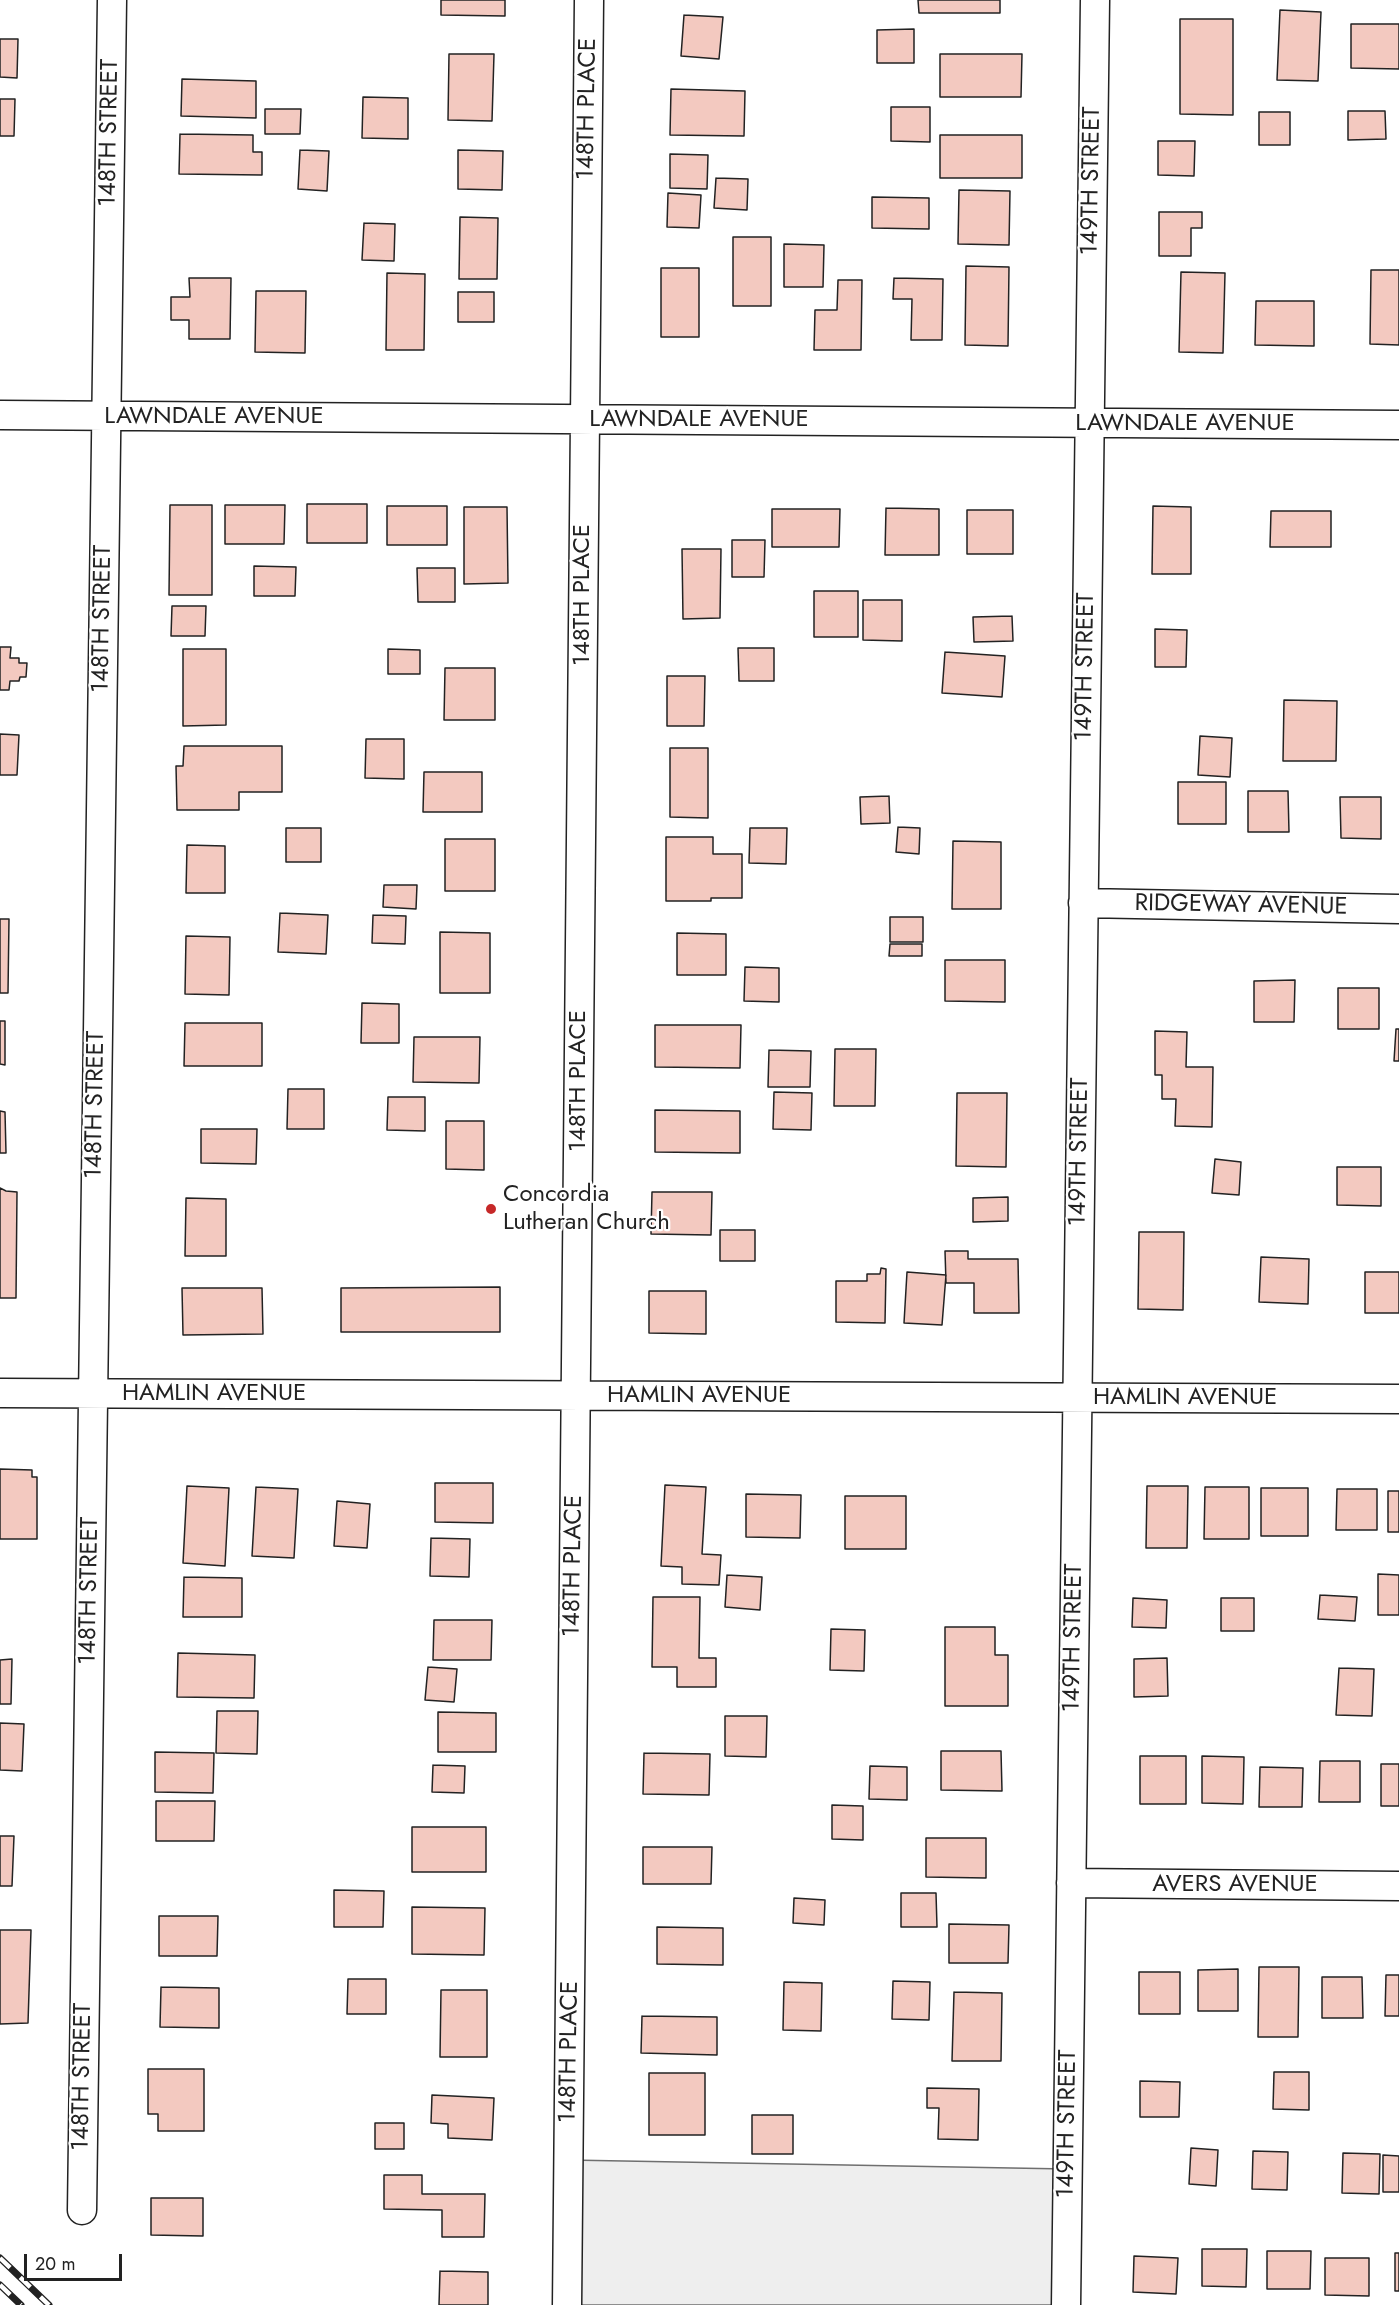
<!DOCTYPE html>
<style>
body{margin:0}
#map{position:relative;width:1399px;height:2305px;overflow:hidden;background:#fff;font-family:Jost,sans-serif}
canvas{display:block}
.scale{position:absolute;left:24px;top:2254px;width:98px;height:27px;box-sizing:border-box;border:3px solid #222;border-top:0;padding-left:8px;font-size:18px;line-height:21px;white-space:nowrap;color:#222;-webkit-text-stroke:4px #fff;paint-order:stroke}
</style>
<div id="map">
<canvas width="1399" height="2305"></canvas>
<div class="scale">20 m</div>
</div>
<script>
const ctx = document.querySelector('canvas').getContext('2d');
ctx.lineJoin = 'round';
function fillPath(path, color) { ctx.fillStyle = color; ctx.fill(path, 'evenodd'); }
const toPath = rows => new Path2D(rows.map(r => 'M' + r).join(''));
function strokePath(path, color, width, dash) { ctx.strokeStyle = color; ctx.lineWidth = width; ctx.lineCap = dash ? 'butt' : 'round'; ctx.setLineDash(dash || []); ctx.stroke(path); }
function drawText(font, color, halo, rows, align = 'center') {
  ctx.font = font + ' Jost,sans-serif'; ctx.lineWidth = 4.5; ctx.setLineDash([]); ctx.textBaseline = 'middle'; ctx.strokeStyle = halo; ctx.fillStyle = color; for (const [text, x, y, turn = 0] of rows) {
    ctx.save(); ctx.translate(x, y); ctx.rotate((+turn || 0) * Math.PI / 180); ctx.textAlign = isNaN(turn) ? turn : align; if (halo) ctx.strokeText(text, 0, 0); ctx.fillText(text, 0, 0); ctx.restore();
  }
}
const green = toPath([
 [568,2160,1067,2169,1065,2305,567,2305,568,2160]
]);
fillPath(green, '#eee');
strokePath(green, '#6f6f6f', 1.5);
const building = toPath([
 [441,0,505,0,505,16,441,15,441,0],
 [918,0,1000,0,1000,13,919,13,918,0],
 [1280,10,1321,12,1318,81,1277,80,1280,10],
 [684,15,723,17,719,59,681,56,684,15],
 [1180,19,1233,19,1233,115,1180,114,1180,19],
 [1351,24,1399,24,1399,69,1351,68,1351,24],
 [914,29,914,63,877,63,877,30,914,29],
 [0,39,18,39,17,78,0,77,0,39],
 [449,54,494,54,492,121,448,120,449,54],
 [940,54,1022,54,1021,97,940,97,940,54],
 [182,79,256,81,256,118,181,116,182,79],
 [671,89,745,91,744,136,670,135,671,89],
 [363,97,408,98,408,139,362,138,363,97],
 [0,99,15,99,14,136,0,136,0,99],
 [891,107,930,107,930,142,891,141,891,107],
 [265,109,301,109,300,134,265,134,265,109],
 [1348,111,1385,111,1386,139,1348,140,1348,111],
 [1259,112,1290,112,1290,145,1259,145,1259,112],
 [180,134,253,135,253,152,262,152,262,175,179,174,180,134],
 [940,135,1022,135,1022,178,940,178,940,135],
 [1158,141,1195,141,1194,176,1158,175,1158,141],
 [300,150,329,151,327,191,298,189,300,150],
 [458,150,503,151,502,190,458,189,458,150],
 [670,154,708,155,707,189,670,188,670,154],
 [716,178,748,179,747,210,714,208,716,178],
 [959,190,1010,191,1009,245,958,244,959,190],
 [668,193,701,195,699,228,667,227,668,193],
 [872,197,929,198,929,229,872,228,872,197],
 [1159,212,1202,212,1202,228,1191,228,1191,256,1159,256,1159,212],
 [460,217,498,218,497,279,459,279,460,217],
 [364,223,395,224,394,261,362,260,364,223],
 [733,237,771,237,771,306,733,306,733,237],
 [784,244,824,245,823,287,784,287,784,244],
 [966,266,1009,267,1008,346,965,345,966,266],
 [661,268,699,268,699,337,661,337,661,268],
 [1371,270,1399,270,1399,345,1370,344,1371,270],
 [1181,272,1225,273,1223,353,1179,352,1181,272],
 [387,273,425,274,424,350,386,350,387,273],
 [189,278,231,278,230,339,189,339,189,320,171,320,171,297,190,297,189,278],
 [894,278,943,279,942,340,911,340,912,299,893,299,894,278],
 [838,280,862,280,861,350,814,350,815,310,837,310,838,280],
 [256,291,306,291,305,353,255,352,256,291],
 [458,292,494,292,494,322,458,322,458,292],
 [1256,301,1314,301,1314,346,1255,345,1256,301],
 [307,504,367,504,367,543,307,543,307,504],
 [170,505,212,505,212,595,169,595,170,505],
 [225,505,285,505,284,544,225,544,225,505],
 [387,506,447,506,447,545,387,545,387,506],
 [1153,506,1191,507,1191,574,1152,574,1153,506],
 [464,507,507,507,508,583,464,584,464,507],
 [886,508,939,509,939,555,885,555,886,508],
 [772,509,840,509,839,547,772,547,772,509],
 [967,510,1013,510,1013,554,967,554,967,510],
 [1271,511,1331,511,1331,547,1270,547,1271,511],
 [732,540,765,540,764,577,732,577,732,540],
 [682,549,721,549,720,618,683,619,682,549],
 [254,566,296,567,295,596,254,596,254,566],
 [417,568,455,568,455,602,418,602,417,568],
 [814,591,858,591,858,637,814,637,814,591],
 [863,600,902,600,902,641,863,640,863,600],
 [172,606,206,606,205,636,171,636,172,606],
 [1012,616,1013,641,974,642,973,617,1012,616],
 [1155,629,1187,630,1186,667,1155,667,1155,629],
 [0,647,11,647,10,658,19,658,19,663,27,663,26,677,20,677,19,681,10,681,9,690,0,690,0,647],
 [738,648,774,648,774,681,739,681,738,648],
 [183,649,226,649,226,725,183,726,183,649],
 [388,649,420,650,420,674,388,674,388,649],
 [945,652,1005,656,1002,697,942,693,945,652],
 [445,668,495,668,495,720,444,720,445,668],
 [667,676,705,676,704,726,667,726,667,676],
 [1284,700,1337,701,1336,761,1283,761,1284,700],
 [0,734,19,735,17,775,0,775,0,734],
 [1200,736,1232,738,1230,777,1198,775,1200,736],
 [366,739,404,739,404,779,365,778,366,739],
 [184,746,282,746,282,792,239,792,239,810,177,810,176,766,183,766,184,746],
 [670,748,708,748,708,818,670,817,670,748],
 [424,772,482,772,482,812,423,812,424,772],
 [1178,782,1226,782,1226,824,1178,824,1178,782],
 [1248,791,1288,791,1289,832,1248,832,1248,791],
 [889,796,890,823,861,824,860,797,889,796],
 [1340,797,1381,797,1381,839,1341,838,1340,797],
 [898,827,920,828,919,854,896,852,898,827],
 [286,828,321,828,321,862,286,862,286,828],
 [750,828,787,828,786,864,749,863,750,828],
 [666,837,713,837,713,854,742,854,742,898,711,898,711,901,666,901,666,837],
 [445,839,495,839,495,891,445,891,445,839],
 [953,841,1001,842,1001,909,952,909,953,841],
 [187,845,225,846,225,893,186,893,187,845],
 [384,885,417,885,416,909,383,907,384,885],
 [280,913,328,915,326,954,278,952,280,913],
 [373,915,406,916,405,944,372,943,373,915],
 [890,917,923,917,923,942,890,942,890,917],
 [0,919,9,919,8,993,0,993,0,919],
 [440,932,490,933,490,993,440,993,440,932],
 [677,933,726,934,726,975,677,975,677,933],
 [186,936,230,937,229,995,185,994,186,936],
 [890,944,922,944,922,956,889,956,890,944],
 [945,960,1005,960,1005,1002,945,1001,945,960],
 [745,967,779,968,779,1002,744,1001,745,967],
 [1295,980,1294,1022,1254,1022,1254,981,1295,980],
 [1338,988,1379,988,1379,1029,1338,1029,1338,988],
 [362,1003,399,1004,399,1043,361,1043,362,1003],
 [0,1021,5,1021,5,1065,0,1064,0,1021],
 [185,1023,262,1023,262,1066,184,1066,185,1023],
 [655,1025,741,1025,740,1068,655,1067,655,1025],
 [1396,1029,1399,1029,1399,1061,1394,1061,1396,1029],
 [1155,1031,1187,1032,1186,1067,1213,1067,1212,1127,1175,1126,1176,1099,1162,1099,1162,1075,1155,1075,1155,1031],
 [414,1037,480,1037,479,1083,413,1082,414,1037],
 [835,1049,876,1049,875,1106,834,1106,835,1049],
 [769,1050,811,1051,810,1087,768,1087,769,1050],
 [288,1089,324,1089,324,1129,287,1129,288,1089],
 [774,1092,812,1093,811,1130,773,1129,774,1092],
 [957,1093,1007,1093,1006,1167,956,1166,957,1093],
 [388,1097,425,1097,425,1131,387,1130,388,1097],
 [655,1110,740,1111,740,1153,655,1152,655,1110],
 [0,1111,5,1112,6,1153,0,1153,0,1111],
 [446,1121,484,1121,484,1170,446,1169,446,1121],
 [201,1129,257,1129,256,1164,201,1163,201,1129],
 [1215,1159,1241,1162,1239,1195,1212,1193,1215,1159],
 [1337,1167,1381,1167,1381,1206,1337,1205,1337,1167],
 [0,1188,6,1191,17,1192,16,1298,0,1298,0,1188],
 [652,1192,712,1192,711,1235,651,1234,652,1192],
 [1008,1197,1008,1221,973,1222,973,1198,1008,1197],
 [186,1198,226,1199,226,1256,185,1256,186,1198],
 [720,1230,755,1230,755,1261,720,1261,720,1230],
 [1139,1232,1184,1232,1183,1310,1138,1309,1139,1232],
 [945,1251,968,1251,968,1259,1018,1259,1019,1313,974,1313,974,1283,946,1283,945,1251],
 [1261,1257,1309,1259,1308,1304,1259,1302,1261,1257],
 [881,1268,886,1269,885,1323,836,1322,836,1281,867,1281,867,1274,880,1274,881,1268],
 [907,1272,946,1275,942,1325,904,1323,907,1272],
 [1365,1272,1399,1272,1399,1313,1365,1313,1365,1272],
 [500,1287,500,1332,341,1332,341,1288,500,1287],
 [182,1288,262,1288,263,1334,183,1335,182,1288],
 [649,1291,706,1291,706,1334,649,1333,649,1291],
 [0,1469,32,1470,32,1477,37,1477,37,1539,0,1539,0,1469],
 [435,1483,493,1483,493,1523,435,1522,435,1483],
 [665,1485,706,1487,702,1554,721,1555,719,1585,682,1584,682,1567,661,1566,665,1485],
 [187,1486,229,1488,225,1566,183,1563,187,1486],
 [1147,1486,1188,1486,1187,1548,1146,1548,1147,1486],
 [256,1487,298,1489,294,1558,252,1556,256,1487],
 [1205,1487,1249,1487,1249,1539,1204,1539,1205,1487],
 [1261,1488,1308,1488,1308,1536,1261,1536,1261,1488],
 [1337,1489,1377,1489,1377,1530,1336,1530,1337,1489],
 [1388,1491,1399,1491,1399,1532,1388,1532,1388,1491],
 [746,1494,801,1495,800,1538,746,1537,746,1494],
 [845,1496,906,1496,906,1549,845,1549,845,1496],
 [337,1501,370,1504,367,1548,334,1546,337,1501],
 [431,1538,470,1539,469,1577,430,1576,431,1538],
 [1378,1574,1399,1575,1399,1615,1378,1615,1378,1574],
 [727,1575,762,1577,760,1610,725,1607,727,1575],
 [184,1577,242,1578,242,1617,183,1617,184,1577],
 [1320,1595,1357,1597,1355,1621,1318,1619,1320,1595],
 [653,1597,700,1597,699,1658,716,1658,716,1687,677,1687,677,1667,652,1667,653,1597],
 [1133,1598,1167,1600,1166,1628,1132,1627,1133,1598],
 [1221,1598,1254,1598,1254,1631,1221,1631,1221,1598],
 [434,1620,492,1620,491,1660,433,1660,434,1620],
 [945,1627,995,1627,995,1655,1008,1655,1008,1706,945,1706,945,1627],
 [831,1629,865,1630,864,1671,830,1670,831,1629],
 [178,1653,255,1655,254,1698,177,1697,178,1653],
 [1167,1658,1168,1696,1134,1697,1134,1659,1167,1658],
 [12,1659,11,1704,0,1704,0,1660,12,1659],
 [428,1667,457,1669,454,1702,425,1700,428,1667],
 [1339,1668,1374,1669,1372,1716,1336,1715,1339,1668],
 [217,1711,258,1711,257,1754,216,1753,217,1711],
 [438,1712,496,1713,496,1752,438,1752,438,1712],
 [725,1716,767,1716,766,1757,725,1756,725,1716],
 [0,1723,24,1724,22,1771,0,1770,0,1723],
 [941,1751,1001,1751,1002,1791,941,1790,941,1751],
 [155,1752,214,1753,213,1793,155,1792,155,1752],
 [644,1753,710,1754,709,1795,643,1794,644,1753],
 [1140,1756,1186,1756,1186,1804,1140,1804,1140,1756],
 [1202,1756,1244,1757,1243,1804,1202,1803,1202,1756],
 [1320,1761,1360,1761,1360,1802,1319,1802,1320,1761],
 [1381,1764,1399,1764,1399,1806,1381,1806,1381,1764],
 [433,1765,465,1766,464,1793,432,1792,433,1765],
 [870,1766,907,1767,907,1800,869,1799,870,1766],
 [1260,1767,1303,1768,1302,1807,1259,1807,1260,1767],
 [156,1801,215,1801,214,1841,156,1841,156,1801],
 [832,1805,863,1806,863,1840,832,1839,832,1805],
 [412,1827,486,1827,486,1872,412,1872,412,1827],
 [0,1836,14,1836,12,1886,0,1886,0,1836],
 [926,1838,986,1838,986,1878,926,1877,926,1838],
 [643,1847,712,1847,711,1884,643,1884,643,1847],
 [334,1890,384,1891,383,1927,334,1927,334,1890],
 [901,1893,936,1893,937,1927,901,1927,901,1893],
 [794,1898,825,1900,824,1925,793,1923,794,1898],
 [412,1907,485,1908,484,1955,412,1954,412,1907],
 [159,1916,218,1916,217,1956,159,1956,159,1916],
 [949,1924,1009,1925,1008,1963,949,1963,949,1924],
 [657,1927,723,1928,723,1965,657,1964,657,1927],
 [0,1930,31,1930,28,2023,0,2024,0,1930],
 [1259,1967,1299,1967,1298,2037,1258,2037,1259,1967],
 [1238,1969,1238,2011,1198,2011,1198,1970,1238,1969],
 [1139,1972,1180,1972,1180,2014,1139,2014,1139,1972],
 [1386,1975,1399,1975,1399,2016,1385,2016,1386,1975],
 [1322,1977,1362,1977,1363,2018,1322,2018,1322,1977],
 [348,1979,386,1979,386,2014,347,2014,348,1979],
 [893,1981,930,1982,929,2020,892,2019,893,1981],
 [784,1982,822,1983,821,2031,783,2030,784,1982],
 [161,1987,219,1988,219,2028,160,2027,161,1987],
 [441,1990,487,1990,487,2057,440,2057,441,1990],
 [954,1992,1002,1993,1001,2061,952,2061,954,1992],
 [642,2016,717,2017,717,2055,641,2053,642,2016],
 [148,2069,204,2069,204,2131,158,2131,158,2114,148,2114,148,2069],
 [1274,2072,1309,2072,1309,2110,1273,2109,1274,2072],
 [649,2073,705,2073,705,2135,649,2135,649,2073],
 [1140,2081,1180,2082,1179,2117,1140,2117,1140,2081],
 [927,2088,979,2089,978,2140,938,2139,939,2108,927,2108,927,2088],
 [432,2095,494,2098,492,2140,448,2138,448,2124,431,2123,432,2095],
 [752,2115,793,2115,793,2154,752,2154,752,2115],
 [375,2123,404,2123,404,2149,375,2149,375,2123],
 [1191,2148,1218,2150,1216,2186,1189,2184,1191,2148],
 [1253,2151,1288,2152,1287,2190,1252,2189,1253,2151],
 [1343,2153,1380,2154,1379,2194,1342,2193,1343,2153],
 [1383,2155,1399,2156,1399,2192,1383,2192,1383,2155],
 [384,2175,422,2175,422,2194,485,2194,484,2237,442,2237,442,2210,384,2209,384,2175],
 [151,2198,203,2198,203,2236,151,2235,151,2198],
 [1202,2249,1247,2249,1246,2287,1202,2286,1202,2249],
 [1267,2251,1311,2251,1310,2289,1267,2289,1267,2251],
 [1395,2253,1399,2253,1399,2291,1395,2291,1395,2253],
 [1134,2256,1178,2258,1176,2294,1133,2292,1134,2256],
 [1325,2258,1369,2258,1369,2296,1325,2295,1325,2258],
 [440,2271,488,2272,488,2305,439,2305,440,2271]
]);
fillPath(building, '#f3c9c0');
strokePath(building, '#222', 1.5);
const minor = toPath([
 [0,415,1399,425],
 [1083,903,1399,909],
 [0,1393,1399,1399],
 [1071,1883,1399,1886],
 [82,2210,112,0],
 [567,2305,589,0],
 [1066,2305,1095,0]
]);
strokePath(minor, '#222', 31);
strokePath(minor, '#fff', 28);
const rail = toPath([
 [0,2258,49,2305],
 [0,2285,21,2305]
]);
strokePath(rail, '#222', 7);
strokePath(rail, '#fff', 4.5, [14]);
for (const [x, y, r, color] of [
 [491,1209,6,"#c62828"]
]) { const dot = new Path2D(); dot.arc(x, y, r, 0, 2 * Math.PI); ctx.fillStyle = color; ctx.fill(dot); strokePath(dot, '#fff', 2); }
drawText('24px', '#222', '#fff', [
 ["148TH PLACE",588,109,-89],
 ["148TH STREET",110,133,-89],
 ["149TH STREET",1092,181,-89],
 ["LAWNDALE AVENUE",214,417],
 ["LAWNDALE AVENUE",699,420],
 ["LAWNDALE AVENUE",1185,424],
 ["148TH PLACE",583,595,-90],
 ["148TH STREET",103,619,-89],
 ["149TH STREET",1086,667,-89],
 ["RIDGEWAY AVENUE",1241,906,1],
 ["148TH PLACE",579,1081,-90],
 ["148TH STREET",96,1105,-89],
 ["149TH STREET",1080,1152,-89],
 ["HAMLIN AVENUE",214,1394],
 ["HAMLIN AVENUE",699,1396],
 ["HAMLIN AVENUE",1185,1398],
 ["148TH PLACE",574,1566,-89],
 ["148TH STREET",90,1591,-89],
 ["149TH STREET",1074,1638,-89],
 ["AVERS AVENUE",1235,1885],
 ["148TH PLACE",570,2052,-89],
 ["148TH STREET",83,2077,-89],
 ["149TH STREET",1068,2124,-89]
]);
drawText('24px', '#222', '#fff', [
 ["Concordia",503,1195],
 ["Lutheran Church",503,1223]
], 'left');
</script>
